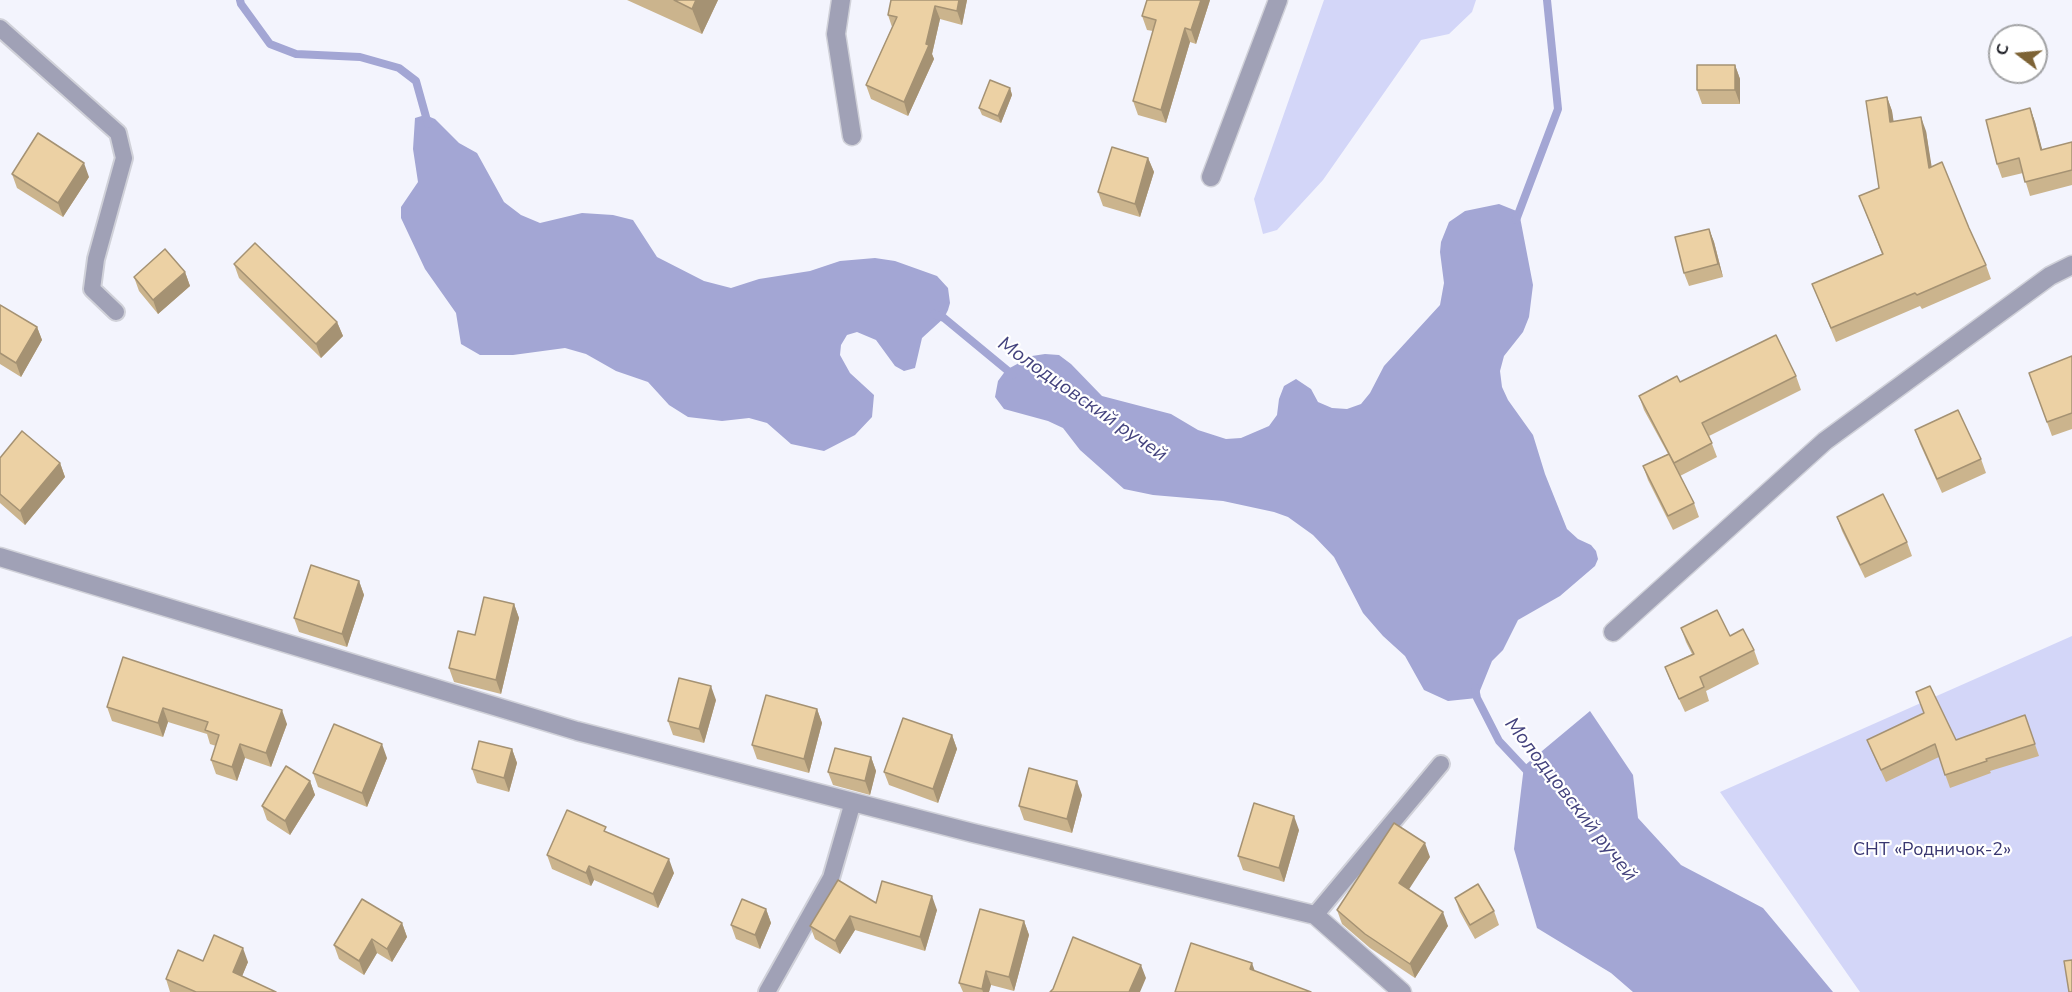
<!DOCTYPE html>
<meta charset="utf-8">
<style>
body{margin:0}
#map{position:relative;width:2072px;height:992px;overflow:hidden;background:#f3f4fd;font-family:"Nunito Sans",sans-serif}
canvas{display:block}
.north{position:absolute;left:1988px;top:24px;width:60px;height:60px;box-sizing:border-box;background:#fff;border:2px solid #a2a3a5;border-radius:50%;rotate:286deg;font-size:16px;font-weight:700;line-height:24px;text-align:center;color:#17181f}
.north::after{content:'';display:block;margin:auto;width:21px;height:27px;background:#7d6335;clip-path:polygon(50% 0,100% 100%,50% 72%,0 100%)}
</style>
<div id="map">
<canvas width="2072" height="992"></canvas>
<div class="north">С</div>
</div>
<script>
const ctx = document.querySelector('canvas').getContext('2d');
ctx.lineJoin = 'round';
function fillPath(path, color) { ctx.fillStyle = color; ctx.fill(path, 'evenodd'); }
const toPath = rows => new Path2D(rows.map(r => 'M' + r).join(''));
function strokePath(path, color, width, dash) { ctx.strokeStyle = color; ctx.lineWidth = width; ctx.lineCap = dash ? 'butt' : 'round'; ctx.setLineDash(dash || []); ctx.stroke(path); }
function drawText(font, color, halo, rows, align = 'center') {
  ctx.font = font + ' "Nunito Sans",sans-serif'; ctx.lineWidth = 4.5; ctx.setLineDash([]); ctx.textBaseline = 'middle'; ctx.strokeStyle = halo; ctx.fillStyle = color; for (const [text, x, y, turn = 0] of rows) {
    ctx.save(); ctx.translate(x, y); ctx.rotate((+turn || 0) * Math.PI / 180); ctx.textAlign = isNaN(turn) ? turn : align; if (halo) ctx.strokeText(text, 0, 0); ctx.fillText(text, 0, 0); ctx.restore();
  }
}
fillPath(toPath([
 [1324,0,1476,0,1472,12,1449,34,1421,40,1323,180,1277,230,1263,234,1254,199],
 [2072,636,2072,992,1860,992,1720,792]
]), '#d3d6f8');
fillPath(toPath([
 [425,115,435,119,459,143,477,153,504,202,521,215,540,223,582,213,613,215,633,220,657,257,704,281,731,288,759,279,810,271,840,261,875,258,895,261,937,276,948,288,950,303,948,310,944,318,922,338,915,368,904,371,895,366,876,340,857,332,847,335,841,345,840,355,850,373,874,395,872,417,855,435,824,451,791,444,767,423,749,418,722,421,688,417,669,405,648,382,616,371,586,354,565,348,513,355,480,355,461,344,456,313,425,269,401,218,401,207,418,182,413,149,415,118],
 [1499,204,1519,212,1533,285,1529,317,1523,332,1504,356,1500,371,1502,387,1508,400,1533,435,1545,474,1567,529,1578,539,1591,545,1596,551,1598,559,1595,566,1560,596,1518,620,1503,650,1492,661,1477,698,1448,701,1424,690,1405,656,1383,636,1363,613,1334,557,1313,535,1288,517,1274,512,1223,501,1153,495,1124,489,1080,450,1063,428,1048,421,1004,409,995,397,998,381,1006,370,1032,356,1045,354,1059,355,1071,364,1102,396,1171,414,1198,430,1226,439,1241,438,1269,426,1277,415,1279,399,1284,386,1296,379,1311,389,1318,402,1332,408,1347,409,1361,404,1370,393,1384,366,1440,305,1444,283,1440,252,1441,242,1449,222,1465,211],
 [1590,711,1633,775,1638,818,1681,865,1763,908,1833,992,1633,992,1611,973,1537,928,1514,849,1524,766]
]), '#a3a6d4');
strokePath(toPath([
 [240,0,241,4,270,44,296,54,360,57,399,68,416,81,428,124],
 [1516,220,1558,109,1547,0],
 [934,314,944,318,1013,375],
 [1475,688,1477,698,1499,741,1530,774]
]), '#a3a6d4', 8);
const lane = toPath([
 [0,28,118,133,124,158,96,259,92,289,116,312],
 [1315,915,1441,764],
 [767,992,831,878,853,802]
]);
const street = toPath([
 [841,0,836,34,852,136],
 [1211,177,1278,0],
 [0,557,577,731,973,833,1315,915,1402,992],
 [1613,632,1825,441,2050,276,2072,265]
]);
strokePath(lane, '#d0d1d9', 20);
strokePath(street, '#d0d1d9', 21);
strokePath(lane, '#a0a1b6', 16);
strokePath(street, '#a0a1b6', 18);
fillPath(toPath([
 [627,0,718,0,702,34],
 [891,0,967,0,962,25,940,19,932,54,934,59,908,116,871,99,866,85,892,27,888,15],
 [1210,0,1196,44,1190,42,1166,123,1138,115,1133,101,1153,31,1147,30,1142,16],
 [1735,65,1740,79,1740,104,1702,104,1697,90],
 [1010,88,1012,95,1001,123,982,115,979,108],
 [1887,97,1892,111,1893,121,1926,131,1931,166,1969,228,1986,265,1991,279,1922,309,1920,306,1836,342,1812,284,1882,254,1859,196,1879,188],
 [2030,108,2035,122,2042,150,2072,142,2072,185,2030,196,2023,173,2002,178,1997,164],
 [1148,158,1154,172,1140,217,1103,206,1098,192],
 [12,174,89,177,63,217,17,188],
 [1709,229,1714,242,1723,277,1689,286,1684,273],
 [234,264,337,322,343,336,321,358,239,278],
 [185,272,190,286,158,314,139,291,134,277],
 [0,305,37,327,42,340,21,377,0,364],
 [2072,356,2072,429,2052,436,2029,373],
 [1796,376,1801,390,1709,436,1717,457,1680,476,1694,503,1699,517,1673,530,1648,480,1643,466,1668,454,1644,410,1639,396,1680,382],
 [1915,430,1981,459,1986,473,1942,493,1920,444],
 [0,458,60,463,65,477,25,525,0,503],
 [1837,517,1907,542,1912,556,1865,578,1842,531],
 [359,581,364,595,347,647,299,632,294,618],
 [514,604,519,618,501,694,454,682,449,668,475,635],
 [1681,628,1730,636,1754,650,1759,664,1706,691,1709,701,1685,712,1670,680,1665,667,1692,654,1686,642],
 [123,657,287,724,271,767,245,758,237,781,216,774,211,760,216,746,210,744,207,734,168,722,163,737,112,721,107,707],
 [716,700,704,743,673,735,668,721],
 [817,709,822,723,809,773,757,759,752,745],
 [2025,715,2039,756,1990,771,1991,773,1950,788,1939,757,1886,782,1872,752,1867,740,1956,740],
 [952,735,957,749,938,803,889,785,884,772],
 [512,749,517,763,509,792,477,783,472,769],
 [871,757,876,771,870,795,833,785,828,772],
 [387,758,367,807,318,787,313,773],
 [310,781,315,795,290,835,267,820,262,806],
 [1082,795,1072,833,1024,820,1019,806],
 [1299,830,1284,882,1243,870,1238,856],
 [608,833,674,873,658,908,594,880,591,886,552,869,547,855],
 [1430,857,1408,889,1448,926,1415,978,1370,948,1342,924,1337,910],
 [1455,898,1494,911,1499,925,1475,939,1460,912],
 [876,903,937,910,925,951,855,930,840,954,815,939,810,926],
 [766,909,771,923,760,949,736,939,731,925],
 [1024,921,1029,935,1014,991,991,985,989,992,963,992,959,983],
 [402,923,407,937,392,962,377,953,364,975,339,959,334,945],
 [203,961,248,962,242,976,276,992,170,992,166,979]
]), '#cbb48d');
fillPath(toPath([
 [696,0,718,0,702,34,692,9],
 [959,0,967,0,962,25,957,11],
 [1201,0,1210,0,1196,44,1191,30],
 [935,6,940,19,932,54,934,59,908,116,904,102,926,44],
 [1185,28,1190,42,1166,123,1161,110],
 [1735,65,1740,79,1740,104,1735,90],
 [1010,88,1012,95,1001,123,998,116],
 [1887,97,1892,111,1896,136,1890,122],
 [2030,108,2035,122,2046,164,2041,150],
 [1921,117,1926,131,1934,181,1929,168],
 [1148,158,1154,172,1140,217,1135,204],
 [84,163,89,177,63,217,58,203],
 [1709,229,1714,242,1723,277,1718,264],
 [185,272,190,286,158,314,153,300],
 [337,322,343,336,321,358,316,344],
 [37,327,42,340,21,377,16,363],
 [60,463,65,477,25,525,20,511],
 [359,581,364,595,347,647,342,634],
 [514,604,519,618,501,694,496,680],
 [711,686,716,700,704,743,699,729],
 [163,708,168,722,163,737,158,723],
 [817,709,822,723,809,773,804,759],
 [282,710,287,724,271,767,266,753],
 [952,735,957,749,938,803,933,789],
 [240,744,245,758,237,781,232,767],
 [382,744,387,758,367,807,362,793],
 [512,749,517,763,509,792,504,778],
 [871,757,876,771,870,795,865,781],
 [310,781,315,795,290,835,285,821],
 [1077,781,1082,795,1072,833,1067,819],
 [1294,816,1299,830,1284,882,1279,868],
 [1425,843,1430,857,1404,897,1399,883],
 [669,859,674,873,658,908,653,894],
 [589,866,594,880,591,886,586,873],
 [932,896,937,910,925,951,920,937],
 [766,909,771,923,760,949,755,935],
 [1443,912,1448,926,1415,978,1410,964],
 [850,916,855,930,840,954,835,941],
 [1024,921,1029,935,1014,991,1009,977],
 [402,923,407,937,392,962,387,949],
 [372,939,377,953,364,975,359,961],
 [243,948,248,962,238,986,233,972],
 [1252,963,1257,977,1250,969],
 [1141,965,1146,978,1140,992,1129,992],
 [986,971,991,985,989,992,983,992,982,989]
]), '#a59273');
const building = toPath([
 [674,0,696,0,692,9,674,0],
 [891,0,959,0,957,11,935,6,926,44,929,45,904,102,866,85,897,17,888,15,891,0],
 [1147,0,1201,0,1191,30,1185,28,1161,110,1133,101,1156,20,1142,16,1147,0],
 [1697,65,1735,65,1735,90,1697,90,1697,65],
 [990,80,1010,88,998,116,979,108,990,80],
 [1887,97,1890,122,1921,117,1929,168,1942,162,1969,228,1986,265,1917,295,1915,293,1831,328,1812,284,1883,254,1859,196,1879,188,1866,101,1887,97],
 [2030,108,2041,150,2072,142,2072,170,2025,182,2019,158,1997,164,1986,120,2030,108],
 [38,133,84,163,58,203,12,174,38,133],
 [1112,147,1148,158,1135,204,1098,192,1112,147],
 [1709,229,1718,264,1684,273,1675,237,1709,229],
 [255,243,337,322,316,344,234,264,255,243],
 [165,249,185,272,153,300,134,277,165,249],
 [0,305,37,327,16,363,0,353,0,305],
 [1776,335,1796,376,1702,423,1712,443,1674,463,1639,396,1677,376,1680,382,1776,335],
 [2072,356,2072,413,2047,422,2029,373,2072,356],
 [1958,410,1981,459,1937,479,1915,430,1958,410],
 [22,431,60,463,20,511,0,494,0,458,22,431],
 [1669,454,1694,503,1668,516,1643,466,1669,454],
 [1883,494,1907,542,1860,565,1837,517,1883,494],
 [311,565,359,581,342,634,294,618,311,565],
 [484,597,514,604,496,680,449,668,458,631,475,635,484,597],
 [1717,610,1730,636,1743,629,1754,650,1700,677,1704,687,1679,699,1665,667,1694,654,1681,628,1717,610],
 [123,657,282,710,266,753,240,744,232,767,211,760,219,735,205,730,208,722,163,708,158,723,107,707,123,657],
 [679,678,711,686,699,729,668,721,679,678],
 [1930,686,1956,740,2025,715,2035,744,1986,759,1987,761,1945,775,1935,744,1881,770,1867,740,1924,713,1916,692,1930,686],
 [766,695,817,709,804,759,752,745,766,695],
 [903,718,952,735,933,789,884,772,903,718],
 [334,724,382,744,362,793,313,773,334,724],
 [479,741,512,749,504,778,472,769,479,741],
 [835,748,871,757,865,781,828,772,835,748],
 [286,766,310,781,285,821,262,806,286,766],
 [1029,768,1077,781,1067,819,1019,806,1029,768],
 [1254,803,1294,816,1279,868,1238,856,1254,803],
 [567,810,606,827,604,831,669,859,653,894,589,866,586,873,547,855,567,810],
 [1394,823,1425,843,1399,883,1443,912,1410,964,1365,934,1337,910,1394,823],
 [838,880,876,903,882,881,932,896,920,937,850,916,835,941,810,926,838,880],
 [1478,884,1494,911,1470,925,1455,898,1478,884],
 [362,899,402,923,387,949,372,939,359,961,334,945,362,899],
 [742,899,766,909,755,935,731,925,742,899],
 [980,909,1024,921,1009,977,986,971,982,989,959,983,980,909],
 [214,935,243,948,233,972,276,992,196,992,166,979,178,950,203,961,214,935],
 [1073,937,1141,965,1129,992,1050,992,1053,989,1073,937],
 [1191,943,1252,963,1250,969,1311,992,1175,992,1191,943],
 [2072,960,2072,992,2069,992,2064,961,2072,960]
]);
fillPath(building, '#ecd1a4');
strokePath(building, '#a59273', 1.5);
drawText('18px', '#393771', '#fff', [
 ["СНТ «Родничок-2»",1932,851]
]);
drawText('italic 20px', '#43427d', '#fff', [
 ["Молодцовский ручей",1082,400,35],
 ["Молодцовский ручей",1570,800,52]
]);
</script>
